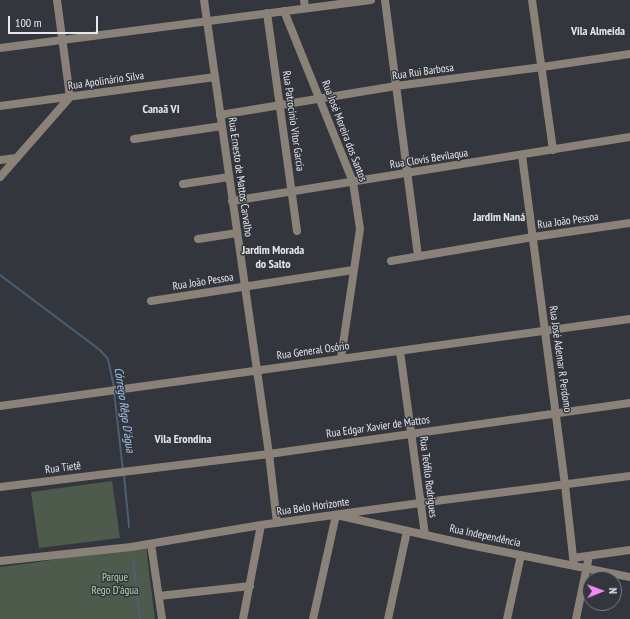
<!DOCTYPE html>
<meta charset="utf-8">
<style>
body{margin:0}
#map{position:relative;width:630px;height:619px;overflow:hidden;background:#34363e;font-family:"PT Sans Narrow",sans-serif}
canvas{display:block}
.north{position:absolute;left:582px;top:571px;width:40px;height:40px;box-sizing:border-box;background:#34363e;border:1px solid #7b7d84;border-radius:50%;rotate:89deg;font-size:11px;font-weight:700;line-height:16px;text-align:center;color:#e6e8ec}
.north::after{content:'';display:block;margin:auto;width:14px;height:18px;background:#f08bf5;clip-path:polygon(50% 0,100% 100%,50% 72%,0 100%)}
.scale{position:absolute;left:8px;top:16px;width:90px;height:18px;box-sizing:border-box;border:2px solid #e6e8ec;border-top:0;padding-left:5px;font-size:12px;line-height:14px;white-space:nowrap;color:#e6e8ec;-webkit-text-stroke:3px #34363e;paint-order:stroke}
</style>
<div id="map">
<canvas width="630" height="619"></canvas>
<div class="north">N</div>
<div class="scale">100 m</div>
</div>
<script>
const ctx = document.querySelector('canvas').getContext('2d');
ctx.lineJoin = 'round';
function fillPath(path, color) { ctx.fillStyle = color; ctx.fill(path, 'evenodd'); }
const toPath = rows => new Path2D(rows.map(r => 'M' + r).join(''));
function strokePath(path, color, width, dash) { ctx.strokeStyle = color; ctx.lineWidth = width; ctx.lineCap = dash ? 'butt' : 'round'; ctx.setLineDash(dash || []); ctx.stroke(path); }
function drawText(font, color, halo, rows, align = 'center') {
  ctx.font = font + ' "PT Sans Narrow",sans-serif'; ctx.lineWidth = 3; ctx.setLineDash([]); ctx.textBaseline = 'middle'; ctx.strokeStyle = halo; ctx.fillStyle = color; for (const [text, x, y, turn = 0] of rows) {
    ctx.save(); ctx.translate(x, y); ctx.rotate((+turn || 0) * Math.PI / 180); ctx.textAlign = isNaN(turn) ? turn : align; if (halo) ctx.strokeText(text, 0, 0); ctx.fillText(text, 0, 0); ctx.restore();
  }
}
fillPath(toPath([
 [112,481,120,538,39,548,31,492],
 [147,548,147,556,155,619,0,619,0,567,39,562,99,552]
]), '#4d5a4c');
strokePath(toPath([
 [0,275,100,350,108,359,114,387],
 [114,391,123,471],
 [124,475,129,527],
 [133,559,140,619]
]), '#4a5f73', 2);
strokePath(toPath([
 [204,0,269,454,277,523],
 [304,0,305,8],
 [385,0,418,256],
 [532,0,553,150],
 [284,11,353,182,360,229,341,358],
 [267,13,297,231],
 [0,48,371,0],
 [0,106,215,77],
 [220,115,396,86,542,67,630,54],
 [134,139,222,126],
 [522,155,565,485,574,566],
 [0,160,16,158],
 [0,177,70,97,57,0],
 [183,184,229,177],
 [232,201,630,137],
 [198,239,237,233],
 [391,261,533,237,630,223],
 [151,301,353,270],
 [400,351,425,535],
 [0,406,630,319],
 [0,487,269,454,630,403],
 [341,516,470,545,630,577],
 [151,544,162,619],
 [573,558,630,550],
 [0,561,131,547,261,525,420,503,630,476],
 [159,596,250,586],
 [243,619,261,525],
 [313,619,336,515],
 [388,619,407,531],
 [507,619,521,555],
 [576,619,589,556]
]), '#8a8278', 8);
drawText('11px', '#e6e8ec', '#34363e', [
 ["Rua Rui Barbosa",423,72,-8],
 ["Rua Apolinário Silva",106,81,-8],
 ["Rua Patrocinio Vitor Garcia",293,121,82],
 ["Rua José Moreira dos Santos",344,131,69],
 ["Rua Clovis Bevilaqua",429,159,-9],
 ["Rua Ernesto de Mattos Carvalho",240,177,82],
 ["Rua João Pessoa",568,221,-8],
 ["Rua João Pessoa",203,282,-9],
 ["Rua General Osório",313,351,-8],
 ["Rua José Ademar R Perdomo",560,359,82],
 ["Rua Edgar Xavier de Mattos",378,427,-8],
 ["Rua Tietê",63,468,-7],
 ["Rua Teófilo Rodrigues",428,477,83],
 ["Rua Belo Horizonte",313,507,-8],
 ["Rua Independência",485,536,12]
]);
drawText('11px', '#b0d6ab', '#34363e', [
 ["Parque",115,578],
 ["Rego D'água",115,591]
]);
drawText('bold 12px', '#e6e8ec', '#34363e', [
 ["Vila Almeida",598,32],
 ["Canaã VI",161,110],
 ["Jardim Naná",499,218],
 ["Jardim Morada",273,251],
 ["do Salto",273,265],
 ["Vila Erondina",183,440]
]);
drawText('italic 12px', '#a0c8f0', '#34363e', [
 ["Córrego Rêgo D'água",124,410,82]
]);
</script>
